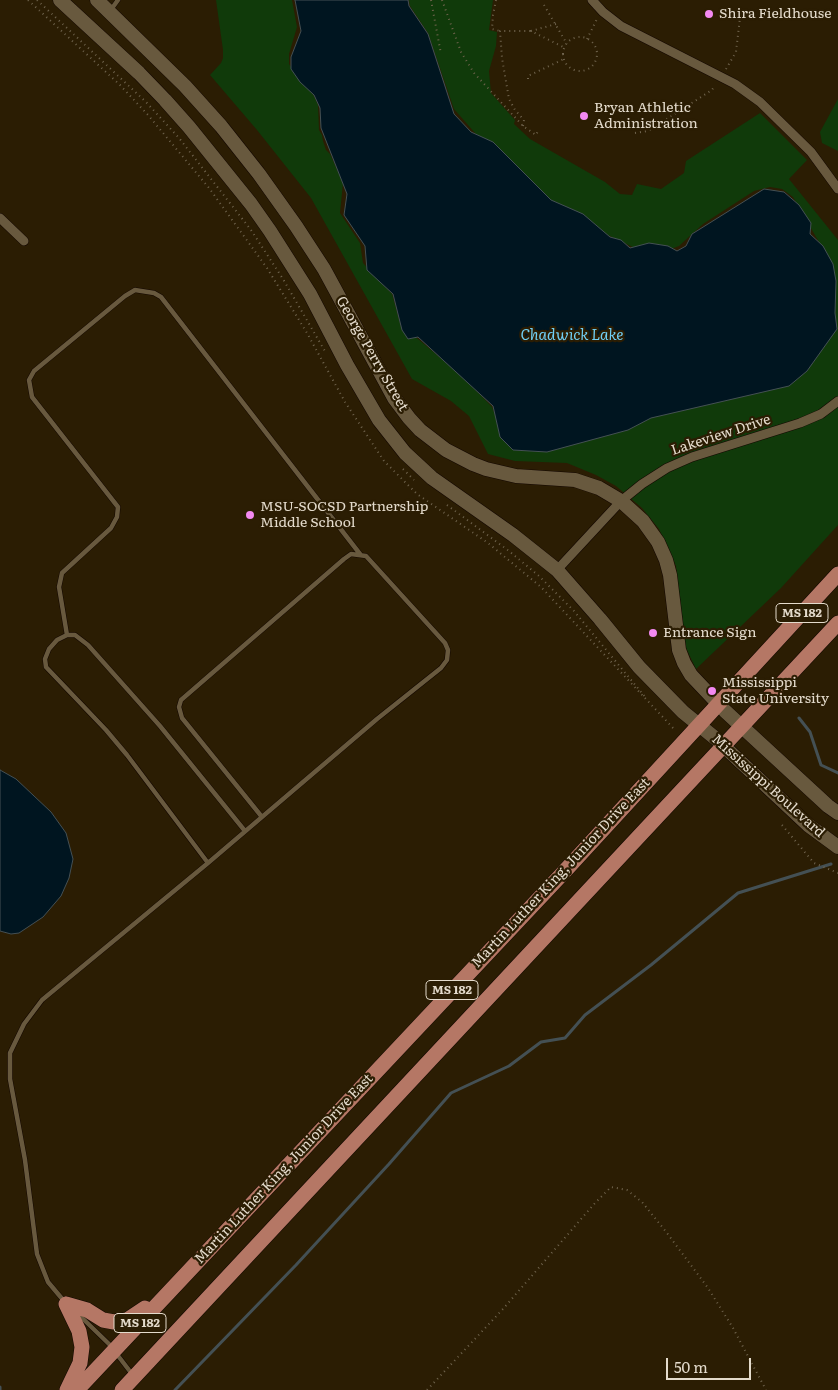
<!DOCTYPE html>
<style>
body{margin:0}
#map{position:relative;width:838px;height:1390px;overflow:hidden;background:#2b1d03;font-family:Literata,serif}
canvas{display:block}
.scale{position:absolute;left:666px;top:1358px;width:85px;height:22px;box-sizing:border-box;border:2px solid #e4dbcc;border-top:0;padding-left:6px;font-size:15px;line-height:18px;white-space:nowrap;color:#e4dbcc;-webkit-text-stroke:4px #2b1d03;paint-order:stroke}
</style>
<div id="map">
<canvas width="838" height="1390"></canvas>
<div class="scale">50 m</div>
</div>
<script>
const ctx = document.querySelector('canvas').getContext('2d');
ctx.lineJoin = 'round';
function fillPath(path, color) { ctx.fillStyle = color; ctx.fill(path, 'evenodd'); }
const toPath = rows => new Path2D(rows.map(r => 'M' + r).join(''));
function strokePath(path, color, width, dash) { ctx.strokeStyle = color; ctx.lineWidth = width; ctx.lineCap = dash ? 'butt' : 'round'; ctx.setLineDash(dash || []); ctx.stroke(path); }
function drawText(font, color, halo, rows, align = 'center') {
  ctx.font = font + ' Literata,serif'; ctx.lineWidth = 4.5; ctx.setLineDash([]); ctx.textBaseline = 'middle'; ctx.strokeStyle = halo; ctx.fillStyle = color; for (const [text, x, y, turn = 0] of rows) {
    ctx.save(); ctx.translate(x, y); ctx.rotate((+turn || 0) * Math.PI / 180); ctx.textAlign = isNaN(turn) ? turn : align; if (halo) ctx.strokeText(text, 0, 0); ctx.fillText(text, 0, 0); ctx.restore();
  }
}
fillPath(toPath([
 [216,0,292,0,297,27,289,54,289,64,314,96,318,105,319,130,322,135,323,141,326,150,330,154,343,183,340,213,360,243,363,263,392,294,402,330,418,339,462,376,492,407,497,420,831,263,793,197,782,189,770,187,754,191,703,224,679,246,663,252,645,253,581,222,524,181,475,133,454,109,428,33,410,6,409,0,493,0,489,30,497,32,496,46,489,71,491,93,515,120,514,124,530,139,605,182,620,194,632,195,637,184,661,189,684,173,686,161,760,113,807,160,789,179,838,240,838,525,781,588,696,669,686,648,682,626,676,566,659,529,642,508,616,486,596,475,567,463,515,461,488,454,469,416,451,401,412,379,311,198,257,130,210,75,221,63,223,58,223,50],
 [838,99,838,151,822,143,820,132]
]), '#103a0a');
const water = toPath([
 [295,0,408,0,409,6,428,34,454,114,471,132,493,142,551,200,583,214,610,237,621,240,630,248,649,243,668,246,677,251,686,246,692,234,764,189,784,192,799,205,811,223,810,234,823,246,833,264,836,281,835,313,837,329,807,371,789,386,651,418,628,430,547,452,513,450,500,437,493,406,418,337,408,339,402,330,393,294,367,270,365,246,344,215,347,194,321,128,320,108,314,95,300,82,291,69,291,57,301,31,295,0],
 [0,770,16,779,51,812,66,833,73,859,69,878,61,896,43,917,19,933,11,934,0,931,0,770]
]);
fillPath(water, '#001520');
strokePath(water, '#445054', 1);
strokePath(toPath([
 [799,718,810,732,821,765,838,773],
 [0,1387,0,1390],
 [175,1390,296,1265,389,1164,451,1093,509,1066,541,1042,565,1038,585,1015,651,965,738,893,831,864]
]), '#445054', 3);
const lane = toPath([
 [110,11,118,0],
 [67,635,59,587,62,573,111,528,117,517,118,507,32,397,29,380,34,371,125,296,135,290,154,293,161,297,360,554],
 [208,863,127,755,106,730,46,667,45,659,49,649,57,640,67,635,75,635,88,645,160,726,245,831],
 [64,1301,48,1282,37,1254,25,1160,10,1079,10,1053,24,1024,42,1000,208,863,377,719,441,668,447,660,448,650,445,643,366,556,351,554,344,559,181,700,179,707,182,718,262,817],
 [77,1313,109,1344,132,1374]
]);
const street = toPath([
 [592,0,603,12,621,26,735,84,760,102,811,152,838,189],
 [0,218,24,241],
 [557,570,621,501,642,484,667,468,692,457,800,423,821,414,838,401]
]);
const secondary = toPath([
 [60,0,139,73,165,100,189,127,251,204,270,231,310,294,347,365,379,420,405,453,432,478,513,535,557,570,600,619,639,667,683,712,715,738,808,825,838,847],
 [97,0,185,86,221,126,259,174,296,226,324,269,394,398,409,418,420,430,446,450,473,464,486,469,516,476,575,480,599,488,621,501,643,521,658,542,666,560,670,575,679,650,684,663,691,675,725,711,828,806,838,813]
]);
const primary = toPath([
 [66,1304,87,1310,103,1320,114,1322,127,1320,145,1308],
 [66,1304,79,1331,82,1347,80,1363,67,1390],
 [77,1390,563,873,838,574],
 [122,1390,838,623]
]);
strokePath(lane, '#130700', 5.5);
strokePath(street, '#130700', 10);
strokePath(secondary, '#130700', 15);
strokePath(primary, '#130700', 16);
strokePath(toPath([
 [28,0,120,85,148,115,209,188,267,268,307,333,345,402,384,461,417,494,488,543,541,587,674,729],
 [37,0,146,102,179,138,251,230,283,279,326,353],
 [431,0,441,54],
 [442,0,461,52,474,73,523,126,536,135,538,131],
 [496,0,493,15,492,29,500,31],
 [544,5,567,44],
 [556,24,531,31,565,48],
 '563 54a17 17 0 1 1 34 0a17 17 0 1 1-34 0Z',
 [587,39,597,19],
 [726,69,736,52,741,9],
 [528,79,528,76,564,59],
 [523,126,524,120,515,110,509,99,502,58,500,31,531,31],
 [635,133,648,131,712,90,715,85],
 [403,469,414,480],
 [447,505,509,551,539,576,574,611,646,698],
 [782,825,814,863,838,873],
 [427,1390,503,1309,595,1203,611,1187,627,1190,642,1202,667,1233,708,1288,733,1328,766,1390]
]), '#70644e', 2, [1, 4]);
strokePath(lane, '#68593e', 4.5);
strokePath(street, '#68593e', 9);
strokePath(secondary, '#68593e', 14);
strokePath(primary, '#b57765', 15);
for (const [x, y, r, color] of [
 [709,14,5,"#f389f1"],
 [584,116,5,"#f389f1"],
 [250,515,5,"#f389f1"],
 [653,633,5,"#f389f1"],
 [712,691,5,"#f389f1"]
]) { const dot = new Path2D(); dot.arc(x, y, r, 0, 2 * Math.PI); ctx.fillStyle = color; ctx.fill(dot); strokePath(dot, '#2b1d03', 2); }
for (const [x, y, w] of [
 [802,613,52],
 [452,990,52],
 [140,1323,52]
]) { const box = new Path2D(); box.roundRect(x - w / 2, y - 9.5, w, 19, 4); ctx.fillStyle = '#2b1d03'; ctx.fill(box); strokePath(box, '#e4dbcc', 1); }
drawText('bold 12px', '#e4dbcc', null, [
 ["MS 182",802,613],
 ["MS 182",452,990],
 ["MS 182",140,1323]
]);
drawText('14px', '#e4dbcc', '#2b1d03', [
 ["Shira Fieldhouse",719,14],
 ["Bryan Athletic",594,108],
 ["Administration",594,124],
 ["MSU-SOCSD Partnership",260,507],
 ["Middle School",260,523],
 ["Entrance Sign",663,633],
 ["Mississippi",722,683],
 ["State University",722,699]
], 'left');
drawText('14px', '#e4dbcc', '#2b1d03', [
 ["George Perry Street",372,354,60],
 ["Lakeview Drive",721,435,-18],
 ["Mississippi Boulevard",768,786,42],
 ["Martin Luther King, Junior Drive East",561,873,-47],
 ["Martin Luther King, Junior Drive East",284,1169,-47]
]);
drawText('italic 15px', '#70cff5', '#2b1d03', [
 ["Chadwick Lake",572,336]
]);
</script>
